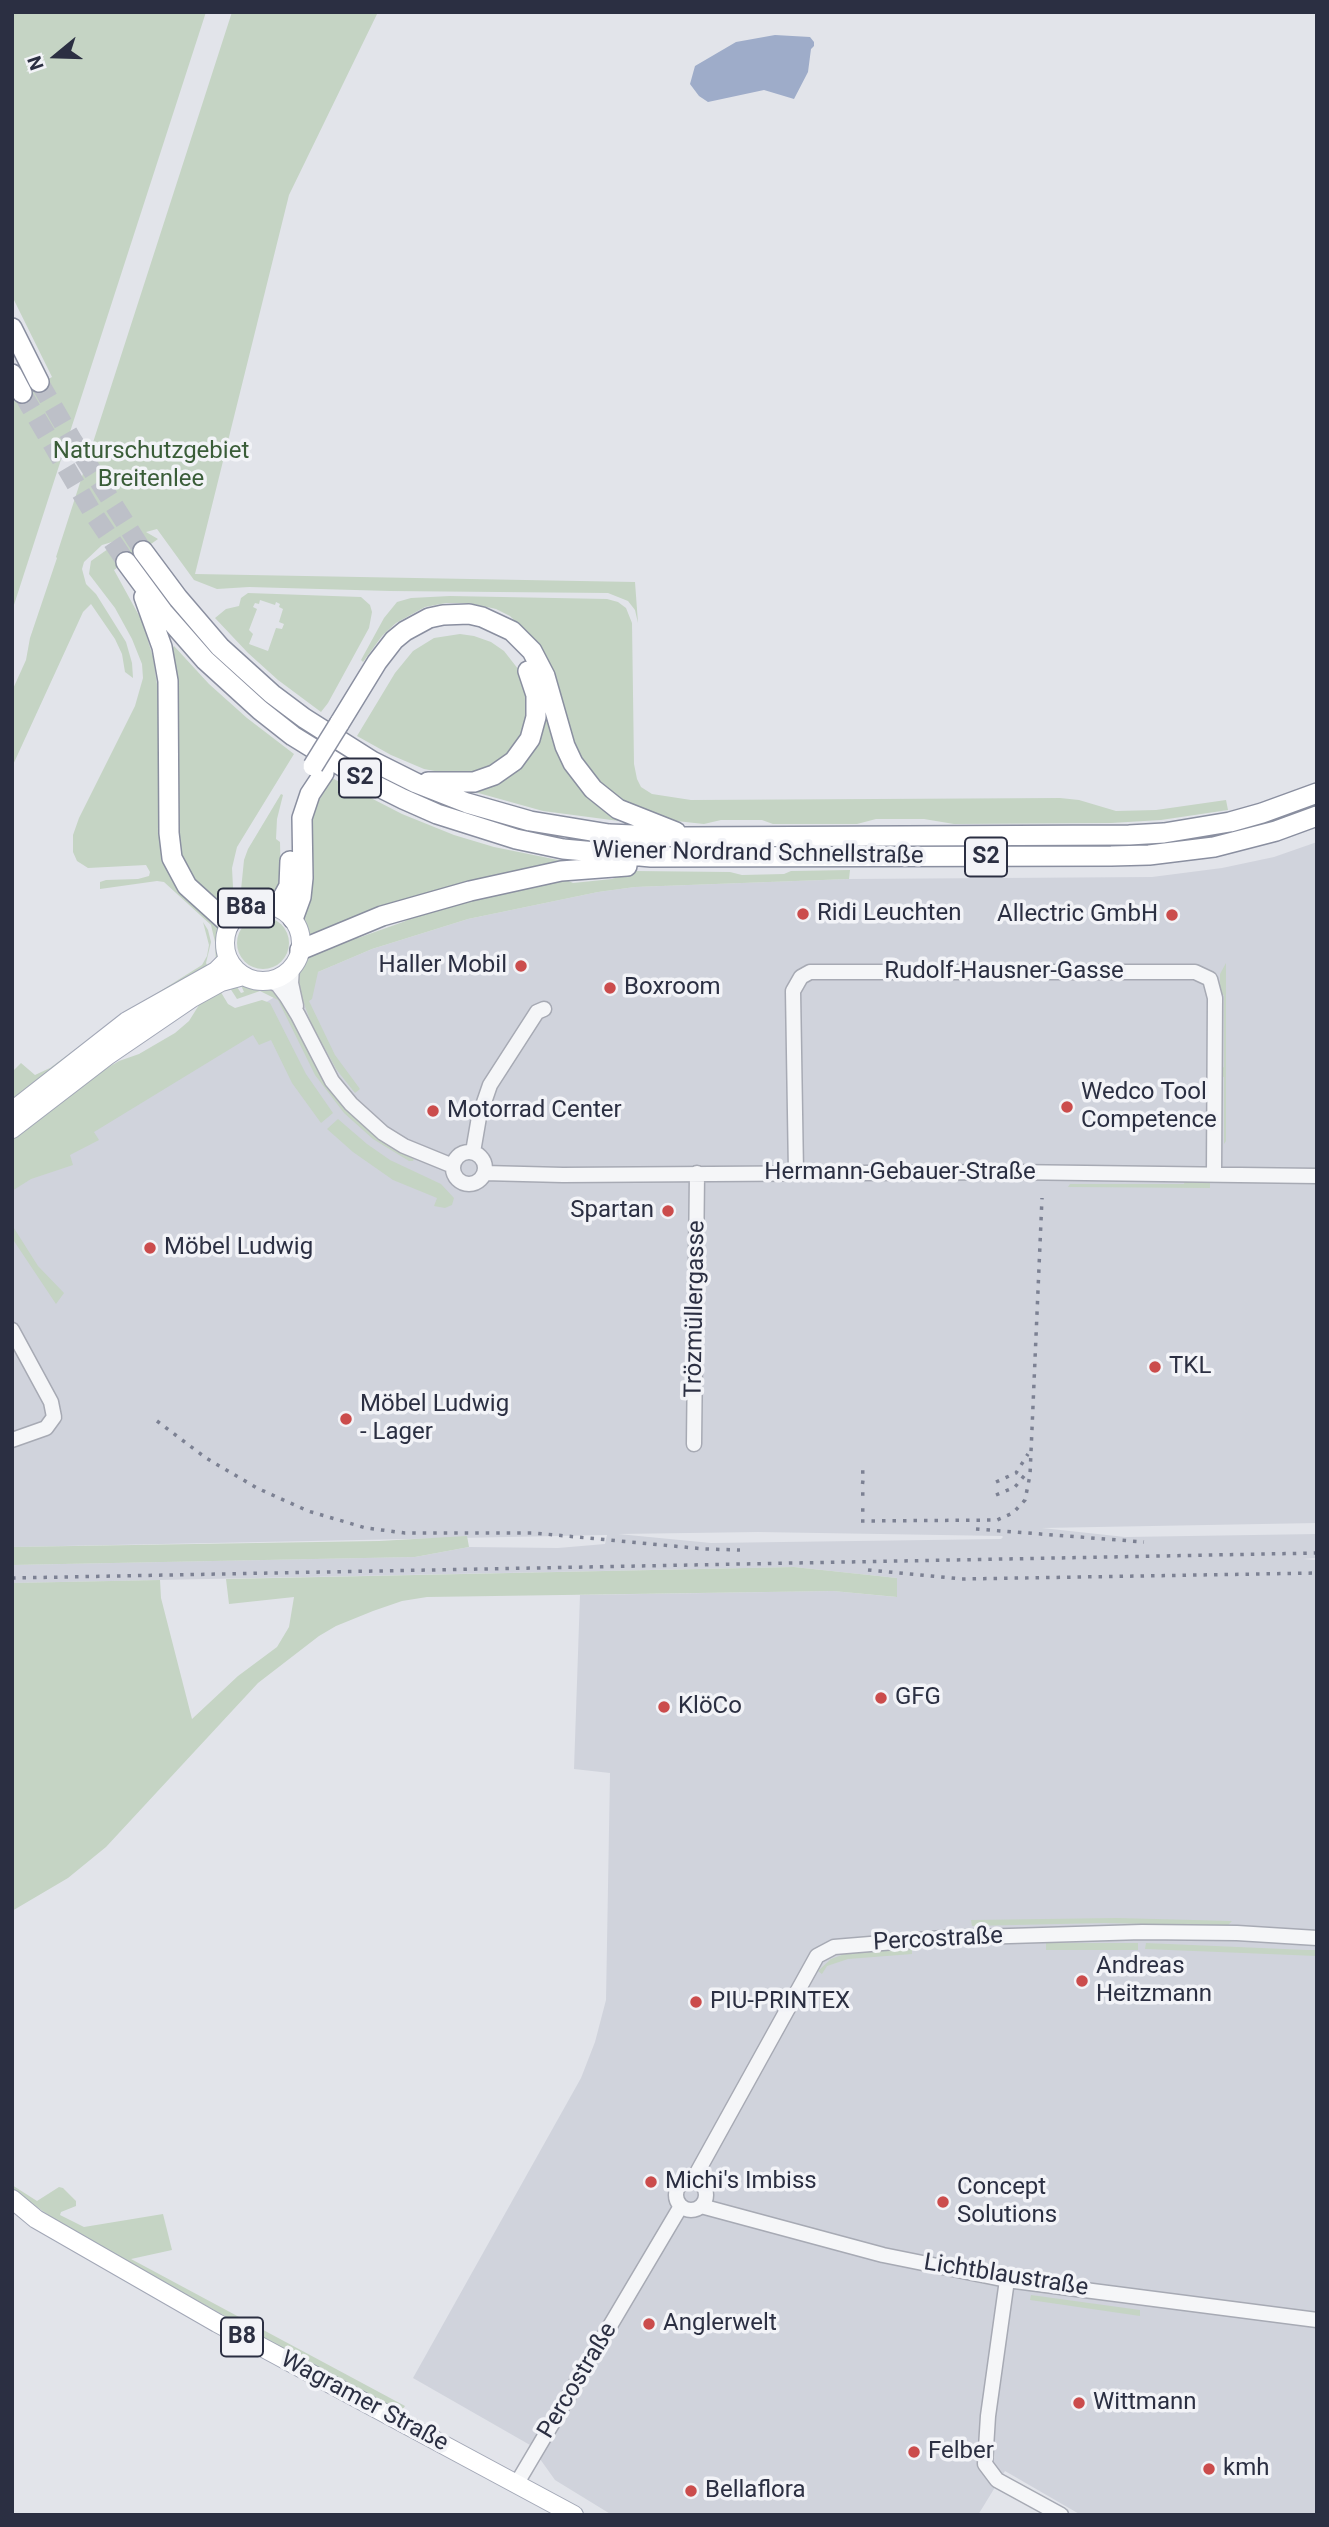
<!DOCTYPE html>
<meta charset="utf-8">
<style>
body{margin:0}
#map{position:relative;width:1329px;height:2527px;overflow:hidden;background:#e2e4ea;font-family:Roboto,sans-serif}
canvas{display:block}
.frame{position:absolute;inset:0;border:14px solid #2b2f42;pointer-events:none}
.north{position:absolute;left:21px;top:21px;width:70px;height:70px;-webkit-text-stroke:5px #f2f3f7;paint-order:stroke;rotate:251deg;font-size:19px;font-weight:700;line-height:28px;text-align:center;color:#2b2f42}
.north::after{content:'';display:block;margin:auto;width:24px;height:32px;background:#2b2f42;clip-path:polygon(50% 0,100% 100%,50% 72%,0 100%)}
</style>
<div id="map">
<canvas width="1329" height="2527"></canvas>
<div class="frame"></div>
<div class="north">N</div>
</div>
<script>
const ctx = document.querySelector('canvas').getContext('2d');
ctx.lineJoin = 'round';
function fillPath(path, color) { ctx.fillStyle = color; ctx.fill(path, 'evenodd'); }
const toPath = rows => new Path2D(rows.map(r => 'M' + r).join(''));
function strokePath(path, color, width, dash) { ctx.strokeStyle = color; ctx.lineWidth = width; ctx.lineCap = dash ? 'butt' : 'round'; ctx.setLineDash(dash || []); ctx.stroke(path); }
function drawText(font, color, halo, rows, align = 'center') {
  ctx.font = font + ' Roboto,sans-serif'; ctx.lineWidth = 7; ctx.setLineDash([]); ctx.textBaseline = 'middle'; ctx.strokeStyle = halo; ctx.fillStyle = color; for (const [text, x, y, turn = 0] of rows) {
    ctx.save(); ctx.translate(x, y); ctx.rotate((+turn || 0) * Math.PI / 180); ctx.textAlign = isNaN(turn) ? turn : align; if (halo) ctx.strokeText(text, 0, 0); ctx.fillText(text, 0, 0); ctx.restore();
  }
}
fillPath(toPath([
 [1317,842,1317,1523,1042,1528,1125,1537,1317,1534,1317,1558,1303,1559,1317,1560,1317,2515,1081,2515,1005,2471,978,2515,612,2515,555,2480,530,2445,413,2378,581,2078,595,2042,606,2000,610,1773,574,1769,580,1595,833,1591,896,1597,897,1578,794,1567,12,1583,12,1565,415,1557,469,1547,558,1548,605,1544,607,1535,12,1547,12,1168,244,1015,318,972,372,949,468,919,598,892,635,887,849,879,1152,877,1222,868,1274,857],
 [758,1532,1002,1536,1003,1537,1001,1539,711,1543,618,1534]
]), '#d0d3dc');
fillPath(toPath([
 [12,12,206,12,12,611,12,398,52,377,12,296],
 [232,12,378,12,289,195,195,574,635,582,638,623,635,610,628,601,608,593,390,591,249,587,217,589,194,580,157,529,146,532,158,539,114,570,142,621,153,657,158,691,159,831,162,857,177,889,217,926,219,952,216,963,215,942,211,925,164,882,157,881,100,889,100,882,106,880,138,879,149,876,150,872,146,865,88,868,77,861,73,852,73,835,79,818,135,706,143,678,142,664,132,639,115,608,89,574,91,561,122,539,102,545,84,562,82,569,86,584,96,594,126,642,132,663,133,678,125,672,122,654,115,639,91,604,83,612,12,767,12,691,26,660,30,638,57,558,56,557],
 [248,593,361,597,370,605,372,612,369,628,328,703,321,712,278,680,248,653,215,618,226,609,239,606,241,598],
 [260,600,275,605,276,602,280,604,279,607,283,609,279,622,284,624,282,629,276,628,268,651,249,644,253,634,249,630,257,609,253,607,255,603,259,604],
 [450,596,607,599,618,602,626,608,632,623,634,764,637,779,641,787,652,794,691,800,1060,798,1079,800,1116,811,1156,810,1226,800,1228,810,1161,820,1111,823,954,824,924,819,876,819,857,824,773,824,762,820,721,820,704,824,667,820,626,805,592,776,578,756,567,731,558,687,550,665,540,647,510,616,496,609,469,603,446,603,425,607,396,623,382,636,363,662,361,660,384,618,397,602,411,598],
 [460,634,474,636,491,642,504,651,522,674,527,689,528,718,522,736,505,758,476,774,445,773,424,769,391,755,357,736,395,673,413,651,434,638],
 [174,646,209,684,247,718,294,754,237,847,232,868,234,906,228,912,192,885,179,864,170,651],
 [542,705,556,736,620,816,619,821,543,811,464,789,489,783],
 [332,778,402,814,454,835,494,847,573,863,308,938,303,917,312,812],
 [281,794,283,795,277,819,276,839,280,842,281,884,273,895,249,900,241,890,244,860,248,849],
 [850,870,849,879,635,887,598,892,468,919,372,949,318,972,312,999,309,1001,335,1055,360,1089,355,1093,336,1069,322,1043,319,1044,297,985,297,976,306,957,349,937,358,938,403,922,427,911,564,879,573,883,612,879,634,871,730,872,742,875,784,874,791,871],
 '237 943a26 26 0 1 1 52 0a26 26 0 1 1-52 0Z',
 [203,922,208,930,211,942,206,963,209,969,12,1103,12,1072,21,1063,35,1075,50,1068,117,1018,202,965,207,956,209,945],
 [1226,963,1226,1141,1224,1144,1224,1077,1221,1076,1221,1069,1224,1067,1224,995,1220,994,1220,974],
 [240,983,271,990,275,994,290,1015,326,1082,367,1128,390,1146,414,1159,413,1161,409,1161,373,1139,344,1113,315,1075,278,1000,260,991,237,999,228,985,237,987,241,993,244,992],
 [219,989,228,1004,235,1008,262,1000,270,1003,306,1074,333,1113,321,1123,292,1083,271,1040,259,1045,253,1035,94,1132,99,1140,70,1155,73,1165,31,1179,12,1191,12,1139,73,1088,119,1061,139,1054,175,1033,189,1021,204,997],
 [338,1119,367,1144,390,1160,441,1184,454,1198,452,1205,445,1208,434,1206,437,1198,393,1180,353,1152,327,1129],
 [1210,1180,1210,1188,1068,1187,1070,1184,1184,1184,1185,1181],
 [12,1225,38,1266,64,1293,56,1304,12,1238],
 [467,1536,469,1547,415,1557,12,1565,12,1547,379,1541],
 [794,1567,897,1578,897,1597,833,1591,427,1597,402,1601,373,1611,336,1626,319,1636,258,1683,106,1847,68,1878,12,1911,12,1583,160,1580,161,1598,192,1719,238,1676,277,1647,289,1627,294,1597,229,1604,226,1579],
 [1117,1918,1232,1921,1227,1926,1104,1923,972,1926,971,1920],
 [1046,1943,1138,1943,1138,1950,1046,1950],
 [1146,1943,1307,1950,1317,1950,1317,1956,1145,1949],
 [912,1949,912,1954,848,1959,827,1966,822,1974,818,1971,831,1959,847,1953],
 [12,2185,37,2201,59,2187,63,2188,76,2201,76,2206,61,2212,60,2215,84,2227,163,2214,172,2250,131,2259,405,2406,400,2413,104,2249,51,2217,12,2189],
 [1031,2295,1140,2310,1140,2316,1030,2300]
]), '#c5d4c4');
fillPath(toPath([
 [775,35,810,37,814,42,814,46,811,49,808,72,794,99,764,90,708,102,699,96,690,84,695,66,736,42]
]), '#9eacc9');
strokePath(toPath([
 [39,382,72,439,143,551],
 [22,393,91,510,126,562]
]), '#bdc0c8', 19, [19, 10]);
const minor = toPath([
 [292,967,291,983,296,1006],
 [269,980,278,985,287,997,298,1015,332,1081,351,1104,383,1133,404,1146,453,1166],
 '453 1168a16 16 0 1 1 32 0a16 16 0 1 1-32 0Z',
 [473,1152,479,1117,490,1085,537,1012,544,1009],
 [484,1173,563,1175,1008,1172,1317,1176],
 [796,1173,793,991,801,977,810,972,1195,972,1210,979,1215,998,1214,1173],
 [12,1330,51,1402,54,1417,46,1428,12,1440],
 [694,1444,697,1173],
 [693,2180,817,1956,834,1947,943,1938,1142,1932,1237,1933,1317,1938],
 '676 2195a15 15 0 1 1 30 0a15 15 0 1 1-30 0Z',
 [701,2206,883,2255,1007,2280,1317,2320],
 [1007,2280,988,2416,985,2464,997,2480,1061,2515],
 [517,2483,681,2206]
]);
const major = toPath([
 '225 943a38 38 0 1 1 76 0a38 38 0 1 1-76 0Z',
 [12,1111,127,1021,216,971,228,959],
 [12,1129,107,1056,192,998,221,982,243,976],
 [12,2199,36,2219,217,2323,574,2515]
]);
const highway = toPath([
 [12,328,39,382],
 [12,374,22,393],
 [143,551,178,598,220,647,272,694,304,718,372,761,416,783,467,803,530,821,609,834,682,837,1129,835,1164,833,1230,822,1262,813,1317,793],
 [126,562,163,612,205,660,260,710,293,736,361,778,403,799,437,814,516,839,563,849,651,857,1111,856,1149,855,1214,847,1276,831,1317,816],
 [144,597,162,647,168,681,169,833,172,858,187,886,229,924],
 [339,724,377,662,394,640,405,631,429,618,443,615,469,614,482,617,512,631,532,651,545,676,565,746,573,763,593,789,618,809,676,832],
 [428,782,474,782,494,775,514,761,530,739,536,717,536,695,528,671],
 [273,906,283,897,289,886,290,861],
 [293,919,301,897,303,878,302,818,310,794,324,773],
 [300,950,382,916,470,891,561,871,627,866]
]);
strokePath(minor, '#a7aab4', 17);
strokePath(major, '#a2a7b6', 20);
strokePath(highway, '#8a8fa0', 22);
strokePath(minor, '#f5f6f8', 14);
strokePath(major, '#fff', 18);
strokePath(highway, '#fff', 19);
strokePath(toPath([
 [157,1421,206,1458,257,1488,308,1511,366,1528,405,1533,534,1533,705,1549,740,1550],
 [861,1472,868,1472],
 [861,1482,868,1483],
 [996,1482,1016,1473,1028,1454],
 [861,1494,867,1494],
 [996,1495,1015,1487,1028,1471],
 [861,1510,868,1510],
 [861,1521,997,1520,1013,1513,1025,1500,1030,1475,1042,1198],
 [976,1529,1144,1542],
 [868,1570,962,1579,1317,1573],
 [12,1578,1317,1553]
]), '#7c8193', 3.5, [3.5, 7]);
const highwayBridge = toPath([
 [313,766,339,724]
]);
strokePath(highwayBridge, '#8a8fa0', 22, []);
strokePath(highwayBridge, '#fff', 19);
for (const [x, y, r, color] of [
 [803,914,7,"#cb4c4c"],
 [1172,915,7,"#cb4c4c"],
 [521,966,7,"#cb4c4c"],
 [610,988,7,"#cb4c4c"],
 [1067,1107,7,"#cb4c4c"],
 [433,1111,7,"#cb4c4c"],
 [668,1211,7,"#cb4c4c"],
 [150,1248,7,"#cb4c4c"],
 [1155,1367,7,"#cb4c4c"],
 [346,1419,7,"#cb4c4c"],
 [881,1698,7,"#cb4c4c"],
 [664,1707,7,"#cb4c4c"],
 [1082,1981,7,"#cb4c4c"],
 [696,2002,7,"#cb4c4c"],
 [651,2182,7,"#cb4c4c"],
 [943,2202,7,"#cb4c4c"],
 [649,2324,7,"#cb4c4c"],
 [1079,2403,7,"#cb4c4c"],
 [914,2452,7,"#cb4c4c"],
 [1209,2469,7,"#cb4c4c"],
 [691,2491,7,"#cb4c4c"]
]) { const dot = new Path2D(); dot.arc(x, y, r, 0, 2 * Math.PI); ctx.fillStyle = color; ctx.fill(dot); strokePath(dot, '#f2f3f7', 2.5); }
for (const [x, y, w] of [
 [360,778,42],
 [986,857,42],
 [246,908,56],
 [242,2337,42]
]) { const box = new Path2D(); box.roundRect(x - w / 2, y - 19.5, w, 39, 5); ctx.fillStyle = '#f2f3f7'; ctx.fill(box); strokePath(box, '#2b2f42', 2); }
drawText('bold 23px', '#2b2f42', null, [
 ["S2",360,778],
 ["S2",986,857],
 ["B8a",246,908],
 ["B8",242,2337]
]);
drawText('24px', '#3a5d38', '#f2f3f7', [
 ["Naturschutzgebiet",151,452],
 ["Breitenlee",151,480]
]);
drawText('24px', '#2b2f42', '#f2f3f7', [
 ["Wiener Nordrand Schnellstraße",758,854,1],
 ["Rudolf-Hausner-Gasse",1004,972],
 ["Hermann-Gebauer-Straße",900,1173],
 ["Trözmüllergasse",696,1309,-89],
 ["Percostraße",938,1940,-3],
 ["Lichtblaustraße",1006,2276,9],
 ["Percostraße",578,2381,-59],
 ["Wagramer Straße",364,2402,28]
]);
drawText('24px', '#2b2f42', '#f2f3f7', [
 ["Ridi Leuchten",817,914],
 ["Allectric GmbH",1158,915,"right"],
 ["Haller Mobil",507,966,"right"],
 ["Boxroom",624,988],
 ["Wedco Tool",1081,1093],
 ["Competence",1081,1121],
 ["Motorrad Center",447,1111],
 ["Spartan",654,1211,"right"],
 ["Möbel Ludwig",164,1248],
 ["TKL",1169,1367],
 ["Möbel Ludwig",360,1405],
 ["- Lager",360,1433],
 ["GFG",895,1698],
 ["KlöCo",678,1707],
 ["Andreas",1096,1967],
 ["Heitzmann",1096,1995],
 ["PIU-PRINTEX",710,2002],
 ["Michi's Imbiss",665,2182],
 ["Concept",957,2188],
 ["Solutions",957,2216],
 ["Anglerwelt",663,2324],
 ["Wittmann",1093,2403],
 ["Felber",928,2452],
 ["kmh",1223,2469],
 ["Bellaflora",705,2491]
], 'left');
</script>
